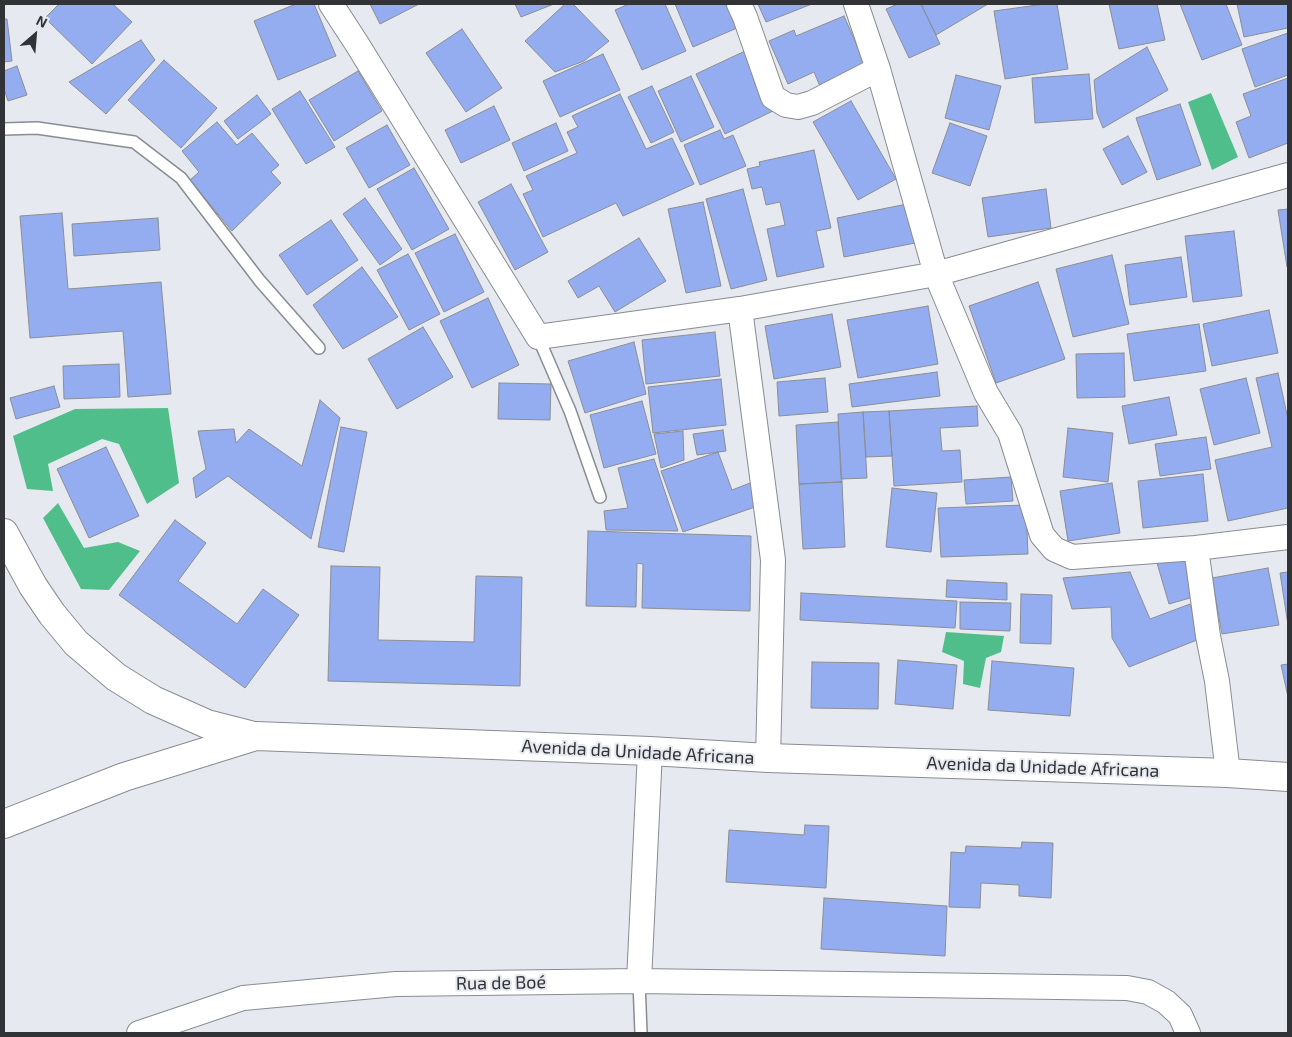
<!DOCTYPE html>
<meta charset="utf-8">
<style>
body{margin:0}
#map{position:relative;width:1292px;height:1037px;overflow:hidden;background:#e6e9f0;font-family:"Exo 2",sans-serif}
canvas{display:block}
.frame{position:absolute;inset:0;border:5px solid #323336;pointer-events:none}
.north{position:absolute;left:10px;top:10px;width:50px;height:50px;-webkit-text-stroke:4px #e6e9f0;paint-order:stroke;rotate:27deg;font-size:14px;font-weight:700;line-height:20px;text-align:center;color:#323336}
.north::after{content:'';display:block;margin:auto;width:18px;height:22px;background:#323336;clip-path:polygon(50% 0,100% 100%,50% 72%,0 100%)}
</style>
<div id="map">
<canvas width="1292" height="1037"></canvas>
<div class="frame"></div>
<div class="north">N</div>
</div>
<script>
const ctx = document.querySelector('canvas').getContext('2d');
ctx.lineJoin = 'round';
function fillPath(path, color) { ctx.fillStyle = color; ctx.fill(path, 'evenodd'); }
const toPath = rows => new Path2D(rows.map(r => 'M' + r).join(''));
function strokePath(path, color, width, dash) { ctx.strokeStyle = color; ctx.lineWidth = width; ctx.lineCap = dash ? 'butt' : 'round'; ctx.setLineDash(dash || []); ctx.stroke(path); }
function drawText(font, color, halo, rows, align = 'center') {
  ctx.font = font + ' "Exo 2",sans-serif'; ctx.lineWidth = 4; ctx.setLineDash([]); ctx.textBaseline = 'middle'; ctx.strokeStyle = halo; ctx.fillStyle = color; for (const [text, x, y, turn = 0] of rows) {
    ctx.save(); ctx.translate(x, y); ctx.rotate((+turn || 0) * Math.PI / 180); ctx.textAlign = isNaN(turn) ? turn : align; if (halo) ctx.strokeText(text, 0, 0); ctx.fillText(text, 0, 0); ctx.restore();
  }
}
fillPath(toPath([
 [1211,93,1238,157,1212,170,1188,102],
 [168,408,179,483,147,504,119,444,102,439,48,464,53,491,27,489,13,436,75,409],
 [58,503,84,548,118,542,140,551,109,590,81,589,43,518],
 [946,632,1004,636,1001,652,986,658,980,688,963,684,964,661,942,652]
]), '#50be8b');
const building = toPath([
 [59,4,113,4,132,22,92,64,45,18,59,4],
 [296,4,314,4,336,56,278,80,254,21,296,4],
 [370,4,419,4,380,24,370,4],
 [515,4,554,4,521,17,515,4],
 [565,4,573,4,609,41,584,61,555,72,525,41,565,4],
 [629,4,665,4,686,51,642,70,615,10,629,4],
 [675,4,726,4,737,28,693,47,675,4],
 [758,4,812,4,766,22,758,4],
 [898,4,921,4,940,44,909,58,886,9,898,4],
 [921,4,988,4,936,35,921,4],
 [1045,4,1057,4,1068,69,1005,79,994,11,1045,4],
 [1109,4,1157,4,1165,40,1119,49,1109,4],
 [1180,4,1226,4,1242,45,1202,60,1180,4],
 [1237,4,1288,4,1288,28,1244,37,1237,4],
 [844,16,868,71,822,91,814,72,788,84,769,41,794,30,796,36,844,16],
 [4,19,7,19,12,61,4,62,4,19],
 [462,29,502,88,466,112,426,53,462,29],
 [1288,33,1288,75,1255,87,1242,49,1288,33],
 [141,40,155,60,106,114,69,82,141,40],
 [1147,47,1168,90,1103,128,1097,113,1094,80,1147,47],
 [745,51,773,111,725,134,696,74,745,51],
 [603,54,620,90,560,117,543,81,603,54],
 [164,60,217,108,181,148,128,100,164,60],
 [17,66,27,95,8,101,4,89,4,71,17,66],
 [358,71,382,111,334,141,309,100,358,71],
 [1089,74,1093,119,1035,123,1032,78,1089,74],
 [956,75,1001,86,989,130,945,118,956,75],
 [691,76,714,127,681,142,658,91,691,76],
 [1288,78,1288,143,1249,158,1236,122,1251,116,1243,94,1288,78],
 [652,86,674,132,651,143,628,97,652,86],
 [300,91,335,147,306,164,272,109,300,91],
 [620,94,646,149,672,138,694,184,623,216,616,203,543,237,523,194,533,190,526,176,577,153,567,132,578,127,572,116,620,94],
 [257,95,271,114,238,139,224,121,257,95],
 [851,101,896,179,858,200,813,122,851,101],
 [1180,104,1201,165,1157,180,1136,118,1180,104],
 [494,106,510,140,461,163,445,130,494,106],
 [217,122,237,145,252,133,279,165,271,172,281,183,232,231,190,180,199,172,182,151,217,122],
 [556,123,568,151,524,171,512,143,556,123],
 [950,123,987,136,970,186,932,173,950,123],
 [387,125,410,165,369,188,346,148,387,125],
 [720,130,724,139,733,135,746,166,700,185,684,145,720,130],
 [1128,136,1147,172,1122,185,1103,149,1128,136],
 [814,150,831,228,816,231,824,267,777,277,767,229,785,225,780,202,766,205,762,187,752,189,747,169,760,166,759,162,814,150],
 [414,168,449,229,412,250,377,189,414,168],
 [511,184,548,252,515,270,478,202,511,184],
 [743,189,767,280,731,289,706,199,743,189],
 [1046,189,1051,228,988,237,982,198,1046,189],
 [365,198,402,249,380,265,343,214,365,198],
 [703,202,721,286,686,293,668,209,703,202],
 [907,204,915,243,844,257,837,218,907,204],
 [1288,209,1288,267,1287,267,1278,210,1288,209],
 [62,213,68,289,161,282,171,394,128,397,123,331,30,338,20,216,62,213],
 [158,218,160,250,74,256,72,224,158,218],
 [331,220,358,260,307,295,279,255,331,220],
 [1234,231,1242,296,1193,302,1185,236,1234,231],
 [455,234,484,292,444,312,415,253,455,234],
 [639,238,666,281,615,312,599,286,578,298,568,281,639,238],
 [408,254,440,314,409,330,377,270,408,254],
 [1112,255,1129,324,1073,337,1056,269,1112,255],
 [1181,257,1187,297,1130,305,1125,265,1181,257],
 [362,267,398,317,343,349,313,305,362,267],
 [1038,282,1065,359,996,383,969,306,1038,282],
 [488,298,519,365,472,388,440,321,488,298],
 [928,306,938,364,858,378,847,320,928,306],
 [1269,310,1278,353,1212,366,1203,324,1269,310],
 [832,314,841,367,774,379,765,326,832,314],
 [1199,324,1206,371,1134,381,1127,334,1199,324],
 [423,327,453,377,397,409,368,359,423,327],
 [715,332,720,376,646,384,642,340,715,332],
 [634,342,646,394,585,413,568,361,634,342],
 [1124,353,1125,397,1077,398,1076,354,1124,353],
 [119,364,120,397,64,399,63,366,119,364],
 [937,372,940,396,852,407,849,384,937,372],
 [1278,373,1288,419,1288,508,1228,521,1215,460,1272,447,1256,378,1278,373],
 [825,378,828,412,779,416,777,382,825,378],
 [1246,378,1260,433,1214,445,1200,389,1246,378],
 [721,379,726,425,653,433,648,387,721,379],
 [499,383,551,384,550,420,498,419,499,383],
 [54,386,60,407,16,419,10,398,54,386],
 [1169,397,1177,435,1129,444,1122,406,1169,397],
 [320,400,340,418,311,539,228,476,196,498,193,478,206,469,198,431,234,429,236,443,249,429,302,466,320,400],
 [642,401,656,454,604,468,590,415,642,401],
 [977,406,978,426,940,428,942,451,960,450,962,482,894,486,889,411,977,406],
 [889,411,892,456,866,457,863,412,889,411],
 [863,412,867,478,841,479,838,414,863,412],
 [838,422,842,482,799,484,796,425,838,422],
 [341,427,367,432,344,552,318,547,341,427],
 [1068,428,1113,433,1108,482,1063,477,1068,428],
 [723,430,726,451,697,455,693,434,723,430],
 [683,431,684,460,661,468,654,434,683,431],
 [1206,437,1211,469,1160,476,1155,444,1206,437],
 [106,447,139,516,89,538,57,469,106,447],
 [718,452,732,490,750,483,758,506,683,532,661,471,718,452],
 [654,459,678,531,606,530,604,511,628,508,618,468,654,459],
 [1203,474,1208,521,1143,528,1138,481,1203,474],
 [1011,477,1013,501,966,504,964,480,1011,477],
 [842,482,845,547,803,549,799,484,842,482],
 [1112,483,1120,533,1068,541,1060,491,1112,483],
 [892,488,937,493,931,552,886,547,892,488],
 [1026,505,1028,554,941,557,938,508,1026,505],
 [175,520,206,543,178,581,237,624,263,589,299,615,245,688,119,595,175,520],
 [588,531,751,536,750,611,642,608,643,564,637,563,636,607,586,606,588,531],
 [1185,555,1197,596,1169,604,1157,563,1185,555],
 [331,566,380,567,378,640,474,642,476,576,522,577,520,686,328,681,331,566],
 [1268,568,1279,625,1222,634,1212,578,1268,568],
 [1130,572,1150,619,1190,604,1202,638,1129,667,1112,638,1111,607,1072,609,1063,578,1130,572],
 [1288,572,1288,625,1280,573,1288,572],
 [947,580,1007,583,1007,600,946,597,947,580],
 [801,593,957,601,955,628,800,620,801,593],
 [1021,594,1052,595,1051,644,1020,643,1021,594],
 [960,602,1011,603,1010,631,960,629,960,602],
 [898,660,957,665,953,709,895,704,898,660],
 [992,661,1074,668,1070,716,988,710,992,661],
 [812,662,879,663,878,709,811,708,812,662],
 [1288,664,1288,697,1281,665,1288,664],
 [805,825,829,826,826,888,726,882,729,830,804,835,805,825],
 [1022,842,1053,843,1051,898,1019,896,1019,885,981,883,980,908,949,907,951,852,965,853,966,846,1021,848,1022,842],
 [824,898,947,906,945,956,821,949,824,898]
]);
fillPath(building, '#94acf0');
strokePath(building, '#8b8e95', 1);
const service = toPath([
 [4,129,37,128,134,142,181,178,260,281,319,348],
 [538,337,570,411,600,497],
 [639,981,641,1033]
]);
const minor = toPath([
 [331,4,357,44,538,337,740,309,936,274,1288,175],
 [739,4,745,17,773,97,786,105,798,107,812,103,878,69],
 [856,4,878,69,936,274,986,393,1010,433,1042,535,1054,549,1072,557,1196,548,1288,537],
 [740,309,773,560,768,758],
 [1196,548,1208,636,1217,681,1228,773],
 [639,981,650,751],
 [139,1033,243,998,396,984,639,981,1127,988,1148,992,1166,1002,1180,1015,1188,1033]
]);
const tertiary = toPath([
 [4,533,33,586,52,614,76,643,116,677,153,700,207,724,254,736],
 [4,824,124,777,256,736,650,751,768,758,1228,773,1288,777]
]);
strokePath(service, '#898c93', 14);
strokePath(minor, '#898c93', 26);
strokePath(tertiary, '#898c93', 30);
strokePath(service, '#fff', 11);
strokePath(minor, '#fff', 24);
strokePath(tertiary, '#fff', 28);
drawText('18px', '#323336', '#e6e9f0', [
 ["Avenida da Unidade Africana",638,752,3],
 ["Avenida da Unidade Africana",1043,767,2],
 ["Rua de Boé",501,983,-1]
]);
</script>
